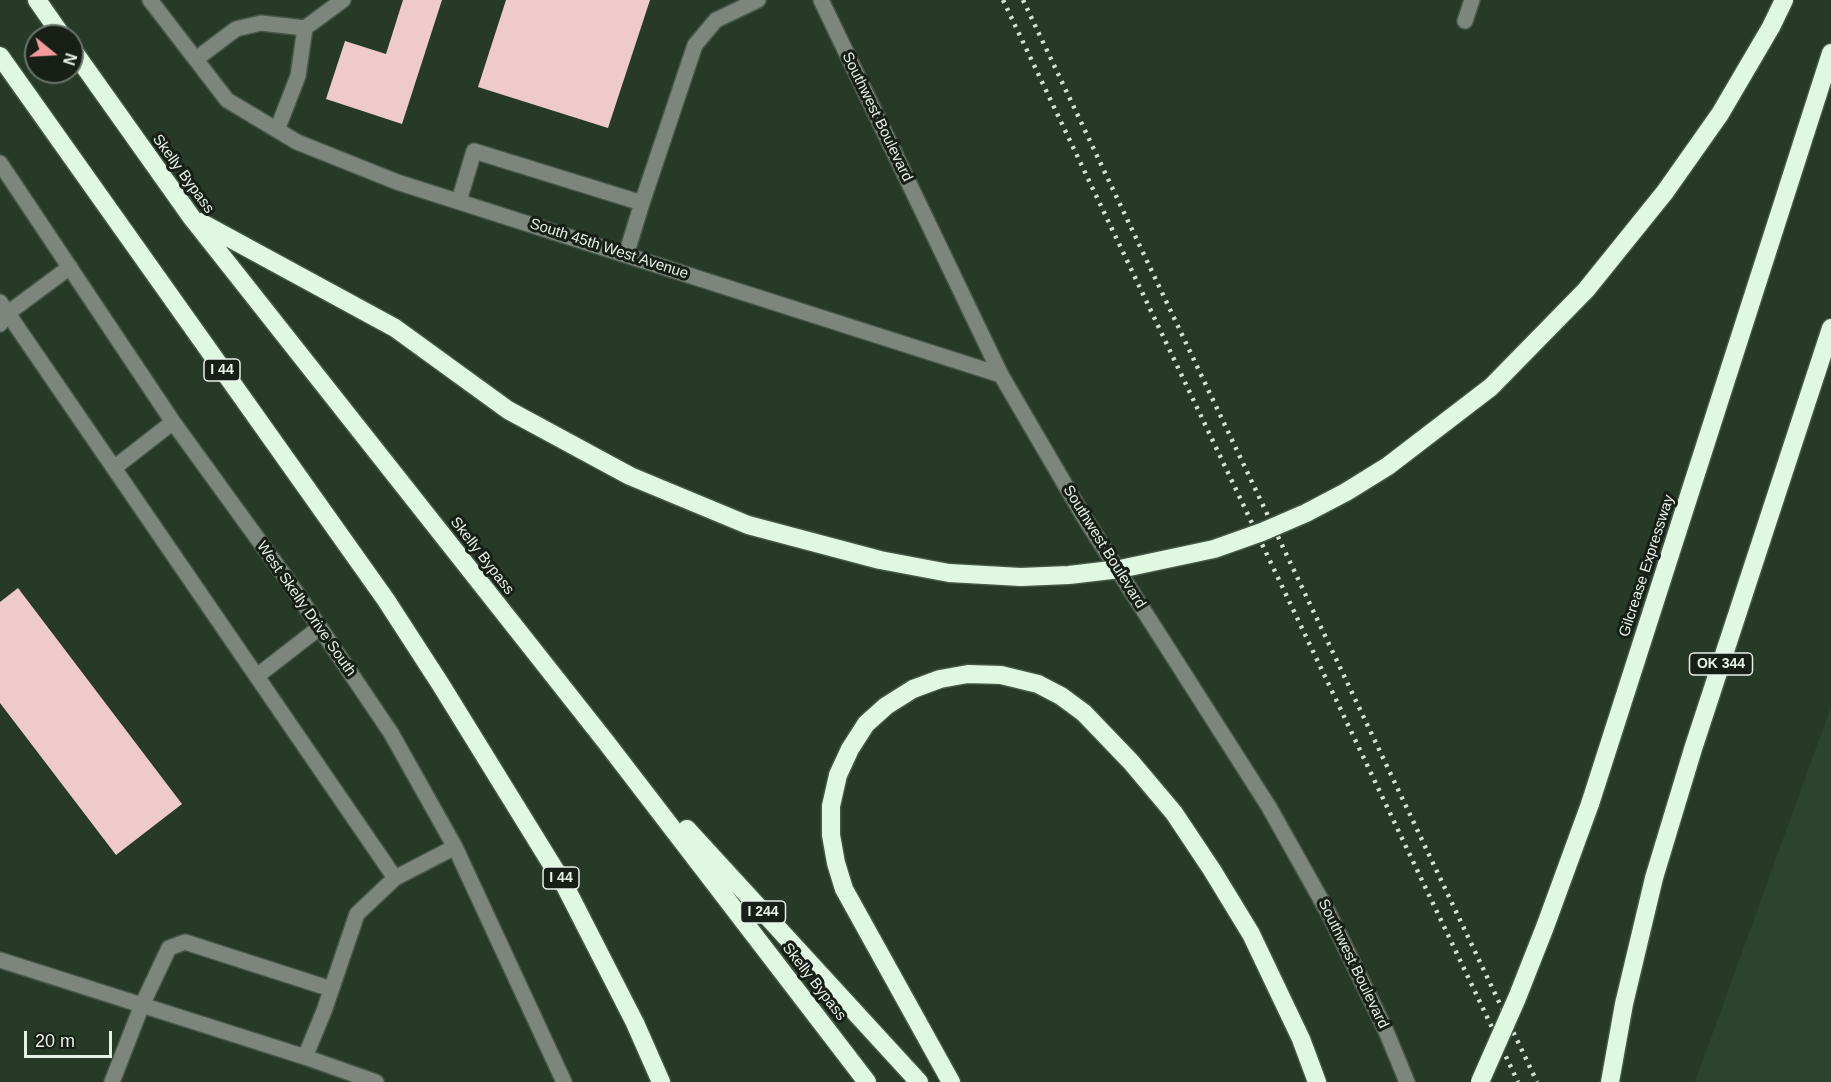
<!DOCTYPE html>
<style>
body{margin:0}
#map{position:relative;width:1831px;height:1082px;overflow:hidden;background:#273a28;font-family:Arial,sans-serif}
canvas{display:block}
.north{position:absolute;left:24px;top:24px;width:60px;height:60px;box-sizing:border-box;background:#171f17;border:2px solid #6a736a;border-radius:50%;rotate:108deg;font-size:16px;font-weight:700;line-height:24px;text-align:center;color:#e6f2e7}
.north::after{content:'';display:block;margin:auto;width:21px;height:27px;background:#f59b9c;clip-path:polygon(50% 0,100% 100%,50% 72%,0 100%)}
.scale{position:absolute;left:24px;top:1031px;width:88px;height:27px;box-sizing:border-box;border:3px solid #e6f2e7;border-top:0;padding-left:8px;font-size:18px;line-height:21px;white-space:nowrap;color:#e6f2e7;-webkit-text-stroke:4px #171f17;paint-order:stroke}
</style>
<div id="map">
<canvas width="1831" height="1082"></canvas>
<div class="north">N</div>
<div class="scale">20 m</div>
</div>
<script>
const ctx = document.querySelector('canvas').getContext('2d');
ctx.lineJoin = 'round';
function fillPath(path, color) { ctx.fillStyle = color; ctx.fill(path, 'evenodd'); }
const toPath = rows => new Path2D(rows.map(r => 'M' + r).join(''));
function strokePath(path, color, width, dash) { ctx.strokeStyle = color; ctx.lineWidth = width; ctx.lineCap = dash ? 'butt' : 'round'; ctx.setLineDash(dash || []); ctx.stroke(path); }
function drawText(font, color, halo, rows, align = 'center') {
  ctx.font = font + ' Arial,sans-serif'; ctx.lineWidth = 6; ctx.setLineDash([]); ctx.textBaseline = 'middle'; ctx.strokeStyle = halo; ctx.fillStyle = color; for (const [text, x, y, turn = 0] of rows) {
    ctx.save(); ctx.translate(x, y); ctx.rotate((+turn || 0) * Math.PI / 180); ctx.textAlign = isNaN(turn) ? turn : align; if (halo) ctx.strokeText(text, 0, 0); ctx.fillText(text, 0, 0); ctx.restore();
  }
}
fillPath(toPath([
 [1831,707,1831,1082,1695,1082]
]), '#2c442d');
fillPath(toPath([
 [403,0,442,0,402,124,326,99,345,41,386,54],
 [506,0,650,0,608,128,478,87],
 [18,588,182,804,116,855,0,703,0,602]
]), '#eecbca');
const minor = toPath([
 [150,0,227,100,297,142,397,182,1001,375],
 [821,0,1001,375,1084,517,1269,807,1329,914,1386,1031,1407,1082],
 [1465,21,1472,0],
 [305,28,343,0],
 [196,59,236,29,261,23,305,28,298,76,277,130],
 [0,163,173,422,289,582,391,733,455,847,564,1082],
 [459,201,474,151,642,203,626,255],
 [642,203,695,45,716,20,758,0],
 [0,302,395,878,455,847],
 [0,324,8,313,70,267],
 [114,468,173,422],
 [257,676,319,628],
 [0,960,305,1057,376,1082],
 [305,1057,324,1011,357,914,395,878],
 [112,1082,142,1005,169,948,185,942,331,989]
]);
const highway = toPath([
 [37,0,62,36],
 [72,49,192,218,606,742,867,1082],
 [0,56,386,600,441,685,565,886,635,1023,661,1082],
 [200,222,395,328,508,410,630,476,748,525,880,560,949,573,1021,577],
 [1388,466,1491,387,1586,290,1665,192,1720,114,1771,27,1784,0],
 [1590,804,1831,53],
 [687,829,919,1082],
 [951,1082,844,889,836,863,831,835,831,806,838,775,850,749,866,724,886,706,913,689,940,679,968,674,1001,675,1038,684,1061,696,1084,713,1131,762,1174,813,1212,870,1251,934,1301,1039,1317,1082],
 [1610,1082,1624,1004,1654,878,1693,749,1831,328]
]);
strokePath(minor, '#465747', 18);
strokePath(highway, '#465747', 21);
strokePath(minor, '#7d867d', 15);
strokePath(highway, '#e0f8e1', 18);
strokePath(toPath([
 [1003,0,1518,1082],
 [1023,0,1537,1082]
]), '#d3e0d4', 4.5, [3, 6]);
const highwayBridge = toPath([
 [1021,577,1069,575,1120,569,1214,549,1262,532,1306,513,1346,492,1388,466],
 [1480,1082,1517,998,1545,927,1590,804]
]);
strokePath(highwayBridge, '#465747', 21, []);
strokePath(highwayBridge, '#e0f8e1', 18);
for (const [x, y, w] of [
 [222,370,36],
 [1721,664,63],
 [561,878,36],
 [763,912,45]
]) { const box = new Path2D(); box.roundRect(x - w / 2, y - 11, w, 22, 4.5); ctx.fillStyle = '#171f17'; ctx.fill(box); strokePath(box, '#e6f2e7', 1.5); }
drawText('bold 14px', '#e6f2e7', null, [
 ["I 44",222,370],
 ["OK 344",1721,664],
 ["I 44",561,878],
 ["I 244",763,912]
]);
drawText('15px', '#e6f2e7', '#171f17', [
 ["Southwest Boulevard",877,117,64],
 ["Skelly Bypass",183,174,54],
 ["South 45th West Avenue",609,249,18],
 ["Southwest Boulevard",1104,547,58],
 ["Skelly Bypass",482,556,52],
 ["Gilcrease Expressway",1647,566,-72],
 ["West Skelly Drive South",306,609,55],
 ["Southwest Boulevard",1353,964,64],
 ["Skelly Bypass",814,982,52]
]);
</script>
